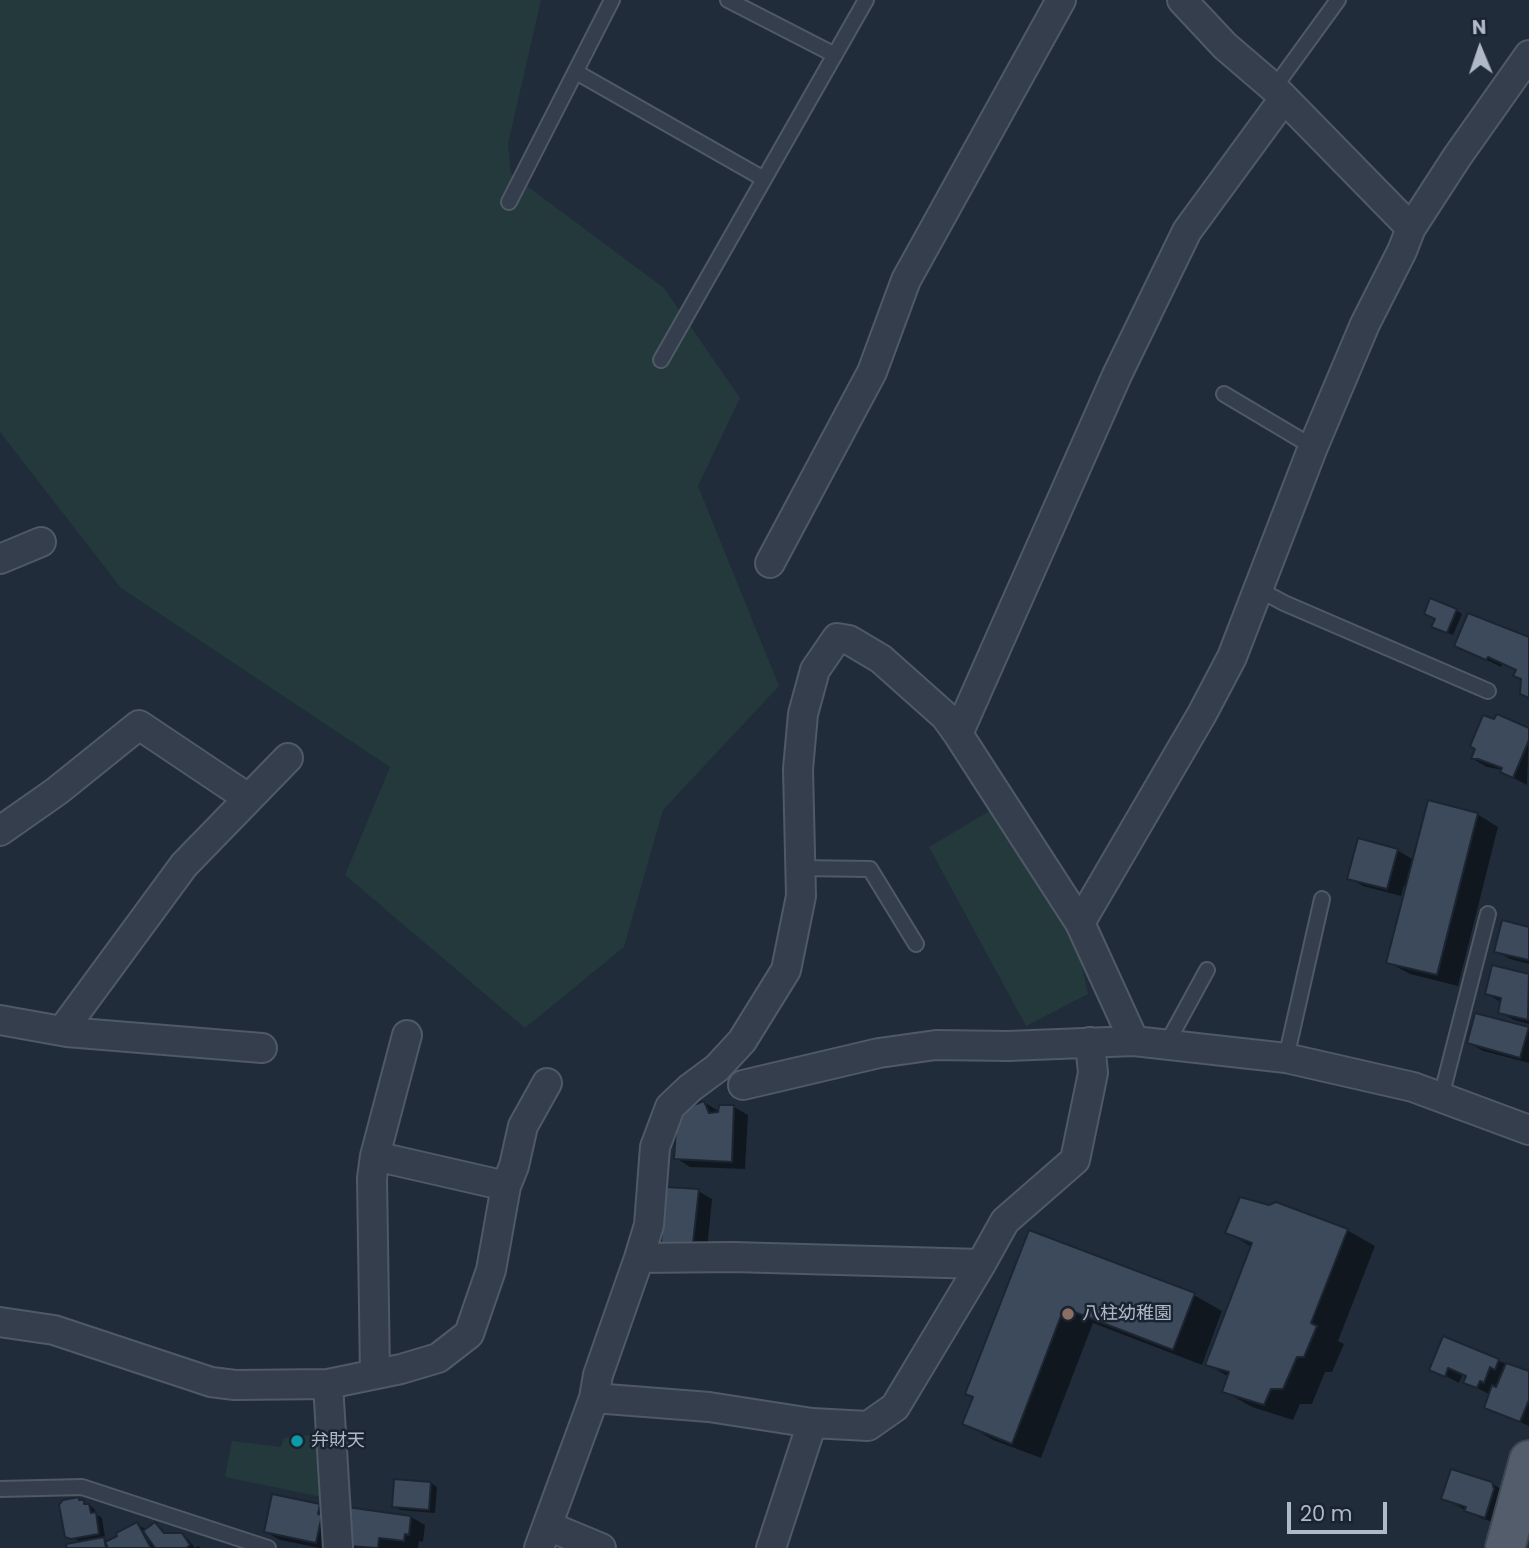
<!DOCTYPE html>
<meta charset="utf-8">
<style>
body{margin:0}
#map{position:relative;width:1529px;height:1548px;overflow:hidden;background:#212c3b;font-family:Poppins,sans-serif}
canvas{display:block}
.north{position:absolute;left:1445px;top:14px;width:70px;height:70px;-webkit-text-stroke:5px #1a2330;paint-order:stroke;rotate:358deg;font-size:19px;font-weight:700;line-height:28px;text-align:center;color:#b0b9c7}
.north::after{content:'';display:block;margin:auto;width:24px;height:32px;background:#b0b9c7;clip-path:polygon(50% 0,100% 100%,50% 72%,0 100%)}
.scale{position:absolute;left:1287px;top:1502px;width:100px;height:32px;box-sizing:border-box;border:4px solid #b0b9c7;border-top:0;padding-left:9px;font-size:21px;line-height:24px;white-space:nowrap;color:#b0b9c7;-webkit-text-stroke:5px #1a2330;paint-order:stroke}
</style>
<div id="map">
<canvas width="1529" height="1548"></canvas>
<div class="north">N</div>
<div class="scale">20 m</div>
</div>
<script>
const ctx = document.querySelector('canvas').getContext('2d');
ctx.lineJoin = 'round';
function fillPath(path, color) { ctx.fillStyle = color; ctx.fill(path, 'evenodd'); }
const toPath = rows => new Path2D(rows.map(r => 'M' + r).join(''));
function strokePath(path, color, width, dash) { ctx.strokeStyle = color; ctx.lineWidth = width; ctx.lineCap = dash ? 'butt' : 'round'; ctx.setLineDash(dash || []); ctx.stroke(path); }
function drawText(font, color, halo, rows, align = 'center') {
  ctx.font = font + ' Poppins,"Noto Sans JP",sans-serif'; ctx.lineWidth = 5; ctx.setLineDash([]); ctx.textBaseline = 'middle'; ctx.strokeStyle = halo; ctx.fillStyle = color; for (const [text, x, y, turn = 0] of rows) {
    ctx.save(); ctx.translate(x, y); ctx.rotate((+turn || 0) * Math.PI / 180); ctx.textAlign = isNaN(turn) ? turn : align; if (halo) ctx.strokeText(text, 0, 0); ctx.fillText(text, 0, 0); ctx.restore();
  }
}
fillPath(toPath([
 [0,0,541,0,508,144,511,174,664,288,740,398,698,486,779,686,663,810,624,947,525,1028,345,875,390,767,121,588,0,432],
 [998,806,1078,948,1088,994,1026,1026,929,847],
 [310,1435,311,1447,320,1448,322,1497,225,1477,232,1441,281,1447,284,1438]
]), '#23393c');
fillPath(toPath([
 [1456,610,1462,614,1453,635,1440,630],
 [1529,639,1529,698,1518,671,1502,664,1501,667,1456,645],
 [1529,729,1527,785,1502,772,1503,770,1487,767,1473,759],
 [1477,814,1498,827,1458,986,1410,974,1388,962,1407,886,1404,886,1401,896,1363,886,1349,878,1397,850,1414,860],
 [1529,928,1529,964,1510,959,1496,951],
 [1493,967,1529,976,1529,1024,1514,1020,1500,1012,1501,1002,1487,994],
 [1476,1015,1529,1030,1529,1063,1483,1051,1469,1043],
 [704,1102,720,1112,734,1107,748,1115,745,1169,690,1167,676,1158],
 [698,1191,712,1199,707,1250,677,1250,663,1242],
 [1347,1230,1375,1246,1338,1341,1344,1344,1332,1372,1325,1372,1312,1404,1300,1404,1293,1420,1252,1407,1224,1391,1229,1377,1207,1364,1252,1247,1227,1232],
 [1030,1233,1194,1295,1222,1311,1202,1365,1093,1323,1041,1458,993,1440,965,1423],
 [1444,1339,1529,1373,1529,1426,1486,1407,1491,1395,1465,1382,1467,1376,1463,1374,1459,1383,1432,1369],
 [431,1483,437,1487,435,1513,400,1510,394,1506],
 [1491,1483,1506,1492,1499,1524,1480,1518,1443,1498],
 [79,1499,90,1505,95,1510,96,1514,102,1518,105,1537,101,1537,109,1542,137,1524,147,1530,155,1525,167,1535,181,1535,188,1539,195,1548,198,1546,201,1548,69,1548,84,1543,67,1536],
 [319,1506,333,1514,331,1548,320,1548,280,1540,266,1532],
 [411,1517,425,1525,423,1542,419,1541,418,1548,354,1548,349,1545]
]), '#0007');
const building = toPath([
 [1430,598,1457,609,1447,633,1431,627,1435,619,1424,614,1430,598],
 [1468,613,1529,637,1529,698,1520,694,1521,679,1513,676,1516,670,1488,657,1486,660,1454,646,1468,613],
 [1497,714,1529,728,1529,740,1513,778,1500,772,1502,768,1478,759,1471,759,1475,749,1470,746,1483,715,1494,719,1497,714],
 [1428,800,1478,813,1437,975,1386,963,1428,800],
 [1358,838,1398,849,1387,889,1347,879,1358,838],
 [1502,920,1529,927,1529,960,1494,952,1502,920],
 [1492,965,1529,974,1528,1020,1498,1013,1501,998,1485,994,1492,965],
 [1475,1013,1529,1027,1520,1058,1467,1043,1475,1013],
 [704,1101,709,1113,718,1112,719,1105,734,1105,732,1162,674,1159,677,1114,680,1110,704,1101],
 [666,1187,699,1189,693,1243,661,1243,666,1187],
 [1240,1197,1269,1205,1276,1202,1348,1229,1311,1323,1317,1326,1304,1357,1297,1357,1283,1389,1271,1389,1264,1405,1222,1392,1229,1372,1205,1365,1252,1243,1225,1233,1240,1197],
 [1029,1230,1195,1293,1173,1350,1064,1308,1012,1444,962,1424,973,1397,965,1394,1029,1230],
 [1443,1336,1499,1359,1495,1370,1490,1367,1484,1383,1480,1381,1477,1388,1463,1383,1466,1376,1448,1368,1445,1377,1429,1370,1443,1336],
 [1506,1363,1529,1371,1529,1400,1520,1422,1484,1408,1492,1385,1496,1387,1506,1363],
 [1451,1469,1492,1482,1494,1489,1485,1518,1464,1511,1466,1507,1441,1499,1451,1469],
 [394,1479,431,1482,429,1510,392,1507,394,1479],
 [272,1494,320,1504,318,1514,322,1515,316,1543,264,1532,272,1494],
 [79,1497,79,1500,84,1500,84,1504,89,1504,91,1513,96,1512,99,1534,71,1539,65,1537,59,1505,63,1500,79,1497],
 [347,1507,411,1516,409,1535,405,1534,404,1541,379,1538,378,1548,347,1546,347,1507],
 [137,1522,151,1548,108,1548,105,1542,117,1536,116,1533,137,1522],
 [155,1522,164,1533,182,1533,190,1545,186,1548,155,1548,143,1531,155,1522],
 [104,1537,106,1548,67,1548,66,1544,104,1537]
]);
fillPath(building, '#3d4a5b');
strokePath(building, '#1c2532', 2);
const service = toPath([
 [728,0,835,55],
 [576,72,764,179],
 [1274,88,1338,0],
 [509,202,612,0],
 [661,360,866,0],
 [1224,394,1313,447],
 [1258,589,1284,603,1488,691],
 [800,868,870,869,916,944],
 [1166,1045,1207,970],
 [1286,1058,1322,899],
 [1441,1097,1488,914],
 [0,1489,82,1487,268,1548]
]);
const minor = toPath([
 [1182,0,1225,46,1274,88,1411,228],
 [0,559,41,542],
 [770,563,872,372,906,280,1061,0],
 [958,734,1117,375,1187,231,1283,100],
 [0,831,57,791,139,725,248,798],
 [1080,923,1202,714,1232,657,1313,447,1365,324,1402,251,1411,228,1457,157,1529,55],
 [0,1020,67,1032,262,1048],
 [62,1031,184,865,288,758],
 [743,1085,879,1053,936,1045,1008,1046,1134,1041],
 [375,1156,506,1186],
 [639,1258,649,1225,655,1147,670,1107,690,1088,717,1068,742,1041,786,970,801,896,798,769,803,714,815,670,837,638,849,640,881,659,945,716,958,734,1080,923,1134,1041,1286,1058,1413,1087,1529,1130],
 [981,1264,1005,1221,1075,1160,1093,1073,1090,1042],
 [0,1322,54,1330,211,1382,235,1385,328,1384,401,1369,438,1358,469,1334,491,1270,506,1186,514,1166,523,1126,547,1083],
 [375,1374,372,1178,375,1156,407,1035],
 [328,1384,338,1548],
 [548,1526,601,1548],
 [539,1548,594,1398,598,1375,639,1258,733,1257,981,1264,895,1407,868,1426,812,1423,709,1407,594,1398],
 [771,1548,812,1423]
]);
const primary = toPath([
 [1505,1548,1529,1460]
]);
strokePath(service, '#505966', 18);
strokePath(minor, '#505966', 32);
strokePath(primary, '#3e4754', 42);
strokePath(service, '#353e4c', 14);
strokePath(minor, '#353e4c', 28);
strokePath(primary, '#535d6c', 38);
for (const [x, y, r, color] of [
 [1068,1314,7,"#8d6e63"],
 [297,1441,7,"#0f9aa8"]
]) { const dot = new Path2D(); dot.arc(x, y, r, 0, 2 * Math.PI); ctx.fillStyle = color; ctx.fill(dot); strokePath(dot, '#1a2330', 2.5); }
drawText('18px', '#b0b9c7', '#1a2330', [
 ["八柱幼稚園",1082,1314],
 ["弁財天",311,1441]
], 'left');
</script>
